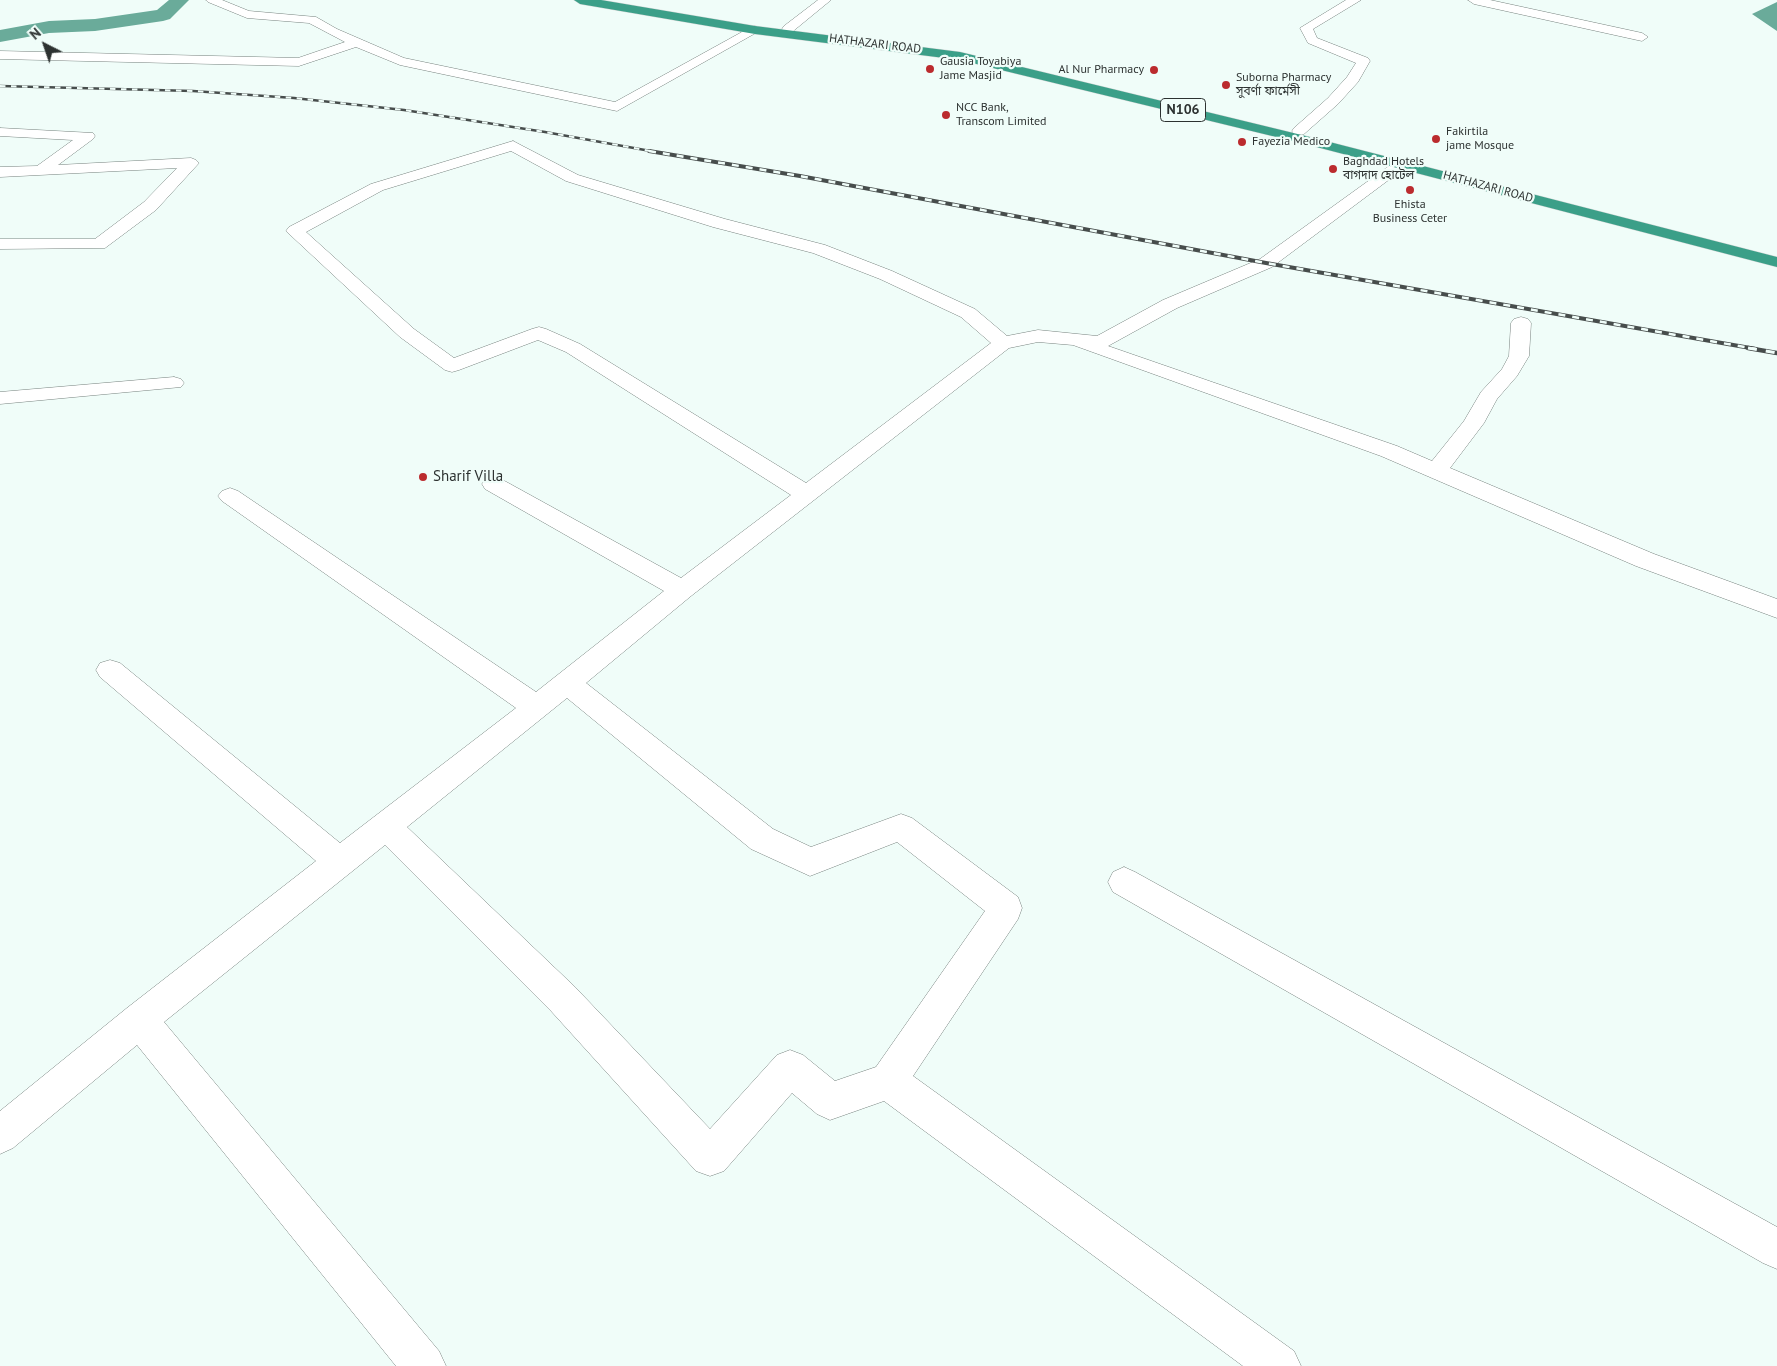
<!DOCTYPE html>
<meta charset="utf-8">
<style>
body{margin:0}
#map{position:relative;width:1777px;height:1366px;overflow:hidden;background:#f0fdf9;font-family:"PT Sans",sans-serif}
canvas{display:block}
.north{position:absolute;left:20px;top:20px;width:50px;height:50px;-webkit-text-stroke:4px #f0fdf9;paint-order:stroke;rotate:319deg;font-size:14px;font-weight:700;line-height:20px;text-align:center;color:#2d3231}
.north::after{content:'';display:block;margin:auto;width:18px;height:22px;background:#2d3231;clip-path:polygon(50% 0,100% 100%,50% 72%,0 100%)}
</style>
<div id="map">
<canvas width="1777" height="1366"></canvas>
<div class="north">N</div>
</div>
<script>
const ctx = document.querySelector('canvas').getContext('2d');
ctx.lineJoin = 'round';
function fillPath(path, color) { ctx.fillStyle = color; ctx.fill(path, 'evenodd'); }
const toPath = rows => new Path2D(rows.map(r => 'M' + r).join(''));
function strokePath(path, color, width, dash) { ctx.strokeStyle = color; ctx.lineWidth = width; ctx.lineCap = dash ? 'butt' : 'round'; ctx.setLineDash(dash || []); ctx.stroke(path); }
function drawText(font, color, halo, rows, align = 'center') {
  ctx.font = font + ' "PT Sans","Noto Sans Bengali",sans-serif'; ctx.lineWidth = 4.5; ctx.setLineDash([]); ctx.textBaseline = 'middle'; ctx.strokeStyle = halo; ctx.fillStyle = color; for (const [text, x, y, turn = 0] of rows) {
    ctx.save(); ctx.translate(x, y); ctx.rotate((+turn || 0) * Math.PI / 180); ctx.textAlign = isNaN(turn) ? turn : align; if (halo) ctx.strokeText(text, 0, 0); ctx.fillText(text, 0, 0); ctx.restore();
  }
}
fillPath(toPath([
 [1777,2,1777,31,1752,14]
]), '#6aab9a');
fillPath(toPath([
 [169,0,189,0,170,19,163,21,95,31,49,33,0,42,0,30,49,21,95,19,157,10,169,0]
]), '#6aab9a');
const minor = toPath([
 [206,0,222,0,249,11,316,17,337,29,404,58,615,102,751,27,755,26,761,30,617,111,400,65,356,47,299,66,0,59,0,51,298,58,345,42,309,23,247,18,208,2,206,0],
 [818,0,831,0,792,32,784,32,782,29,784,26,818,0],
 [1346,0,1361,0,1313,29,1317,38,1368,58,1370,61,1358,82,1338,104,1304,134,1294,134,1292,131,1294,128,1328,98,1347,77,1356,63,1308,43,1300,28,1346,0],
 [1468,0,1490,0,1642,33,1648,37,1642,41,1474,4,1468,0],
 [0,128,93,133,95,136,93,139,58,165,191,158,196,160,199,163,156,210,105,248,0,249,0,239,95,239,144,202,177,168,0,177,0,167,37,166,73,140,0,136,0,128],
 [513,141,578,175,725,219,825,245,892,271,975,309,1007,336,1038,330,1097,336,1163,300,1260,259,1396,161,1406,161,1409,164,1406,167,1272,267,1177,308,1108,346,1397,446,1432,461,1464,421,1481,392,1502,369,1509,356,1511,323,1514,319,1521,317,1528,319,1531,323,1529,356,1517,376,1497,399,1484,423,1450,468,1654,554,1777,599,1777,618,1636,566,1381,456,1073,345,1038,342,1009,348,691,596,586,683,773,829,811,847,901,814,912,818,1018,897,1022,908,1018,919,913,1076,1294,1351,1301,1366,1243,1366,884,1101,830,1120,817,1114,792,1093,724,1171,710,1176,696,1171,551,1011,385,845,164,1022,439,1351,446,1366,396,1366,137,1045,13,1148,0,1154,0,1111,127,1008,316,861,100,677,96,670,100,663,110,660,120,663,340,843,516,708,222,501,218,496,222,491,230,488,238,491,536,692,664,591,485,489,482,484,485,479,493,477,501,479,681,578,791,495,566,352,538,340,459,370,452,372,445,370,400,337,286,231,289,227,371,184,513,141],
 [511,151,566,181,713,227,813,253,880,279,961,317,991,343,806,483,580,344,546,329,539,327,532,329,454,358,414,329,306,232,383,190,511,151],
 [567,698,751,849,810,876,897,842,985,911,876,1067,835,1081,803,1055,790,1050,777,1055,710,1129,575,987,407,827,567,698],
 [174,377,181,379,184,383,181,387,0,404,0,392,174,377],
 [1124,867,1135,872,1777,1227,1777,1269,1763,1263,1113,892,1108,882,1113,872,1124,867]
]);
const highway = toPath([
 [574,0,601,0,755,26,960,52,1314,138,1777,257,1777,267,1305,144,960,60,755,34,580,4,574,0]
]);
strokePath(minor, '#77837f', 1);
strokePath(highway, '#d9dada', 1);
fillPath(minor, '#fff');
fillPath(highway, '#3b9f88');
const railFar2 = toPath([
 [0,86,193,91,294,98,404,110,545,132,656,152]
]);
const railFar1 = toPath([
 [649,151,800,176,1266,263,1756,349]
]);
const rail = toPath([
 [1748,348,1777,353]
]);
strokePath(railFar2, '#474d4c', 2.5);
strokePath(railFar1, '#474d4c', 4);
strokePath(rail, '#474d4c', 4.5);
strokePath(railFar2, '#f0fdf9', 2, [5.5]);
strokePath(railFar1, '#f0fdf9', 2.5, [7]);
strokePath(rail, '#f0fdf9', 3, [9]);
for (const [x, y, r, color] of [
 [930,69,5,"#bb2b2e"],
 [1154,70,5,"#bb2b2e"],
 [1226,85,5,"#bb2b2e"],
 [946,115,5,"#bb2b2e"],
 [1436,139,5,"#bb2b2e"],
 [1242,142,5,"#bb2b2e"],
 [1333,169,5,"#bb2b2e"],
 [1410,190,5,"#bb2b2e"],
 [423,477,5,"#bb2b2e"]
]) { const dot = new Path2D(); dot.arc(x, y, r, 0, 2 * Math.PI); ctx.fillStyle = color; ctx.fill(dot); strokePath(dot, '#f0fdf9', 2); }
drawText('12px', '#2d3231', '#f0fdf9', [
 ["HATHAZARI ROAD",875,44,7],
 ["HATHAZARI ROAD",1488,187,15]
]);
drawText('12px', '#2d3231', '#f0fdf9', [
 ["Gausia Toyabiya",940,62],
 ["Jame Masjid",940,76],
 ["Al Nur Pharmacy",1144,70,"right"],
 ["Suborna Pharmacy",1236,78],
 ["সুবর্ণা ফার্মেসী",1236,92],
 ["NCC Bank,",956,108],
 ["Transcom Limited",956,122],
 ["Fakirtila",1446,132],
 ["jame Mosque",1446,146],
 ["Fayezia Medico",1252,142],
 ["Baghdad Hotels",1343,162],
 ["বাগদাদ হোটেল",1343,176],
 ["Ehista",1410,205,"center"],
 ["Business Ceter",1410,219,"center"]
], 'left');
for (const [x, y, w] of [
 [1183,110,45]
]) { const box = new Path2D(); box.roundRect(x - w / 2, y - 11.5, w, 23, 4); ctx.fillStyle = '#f0fdf9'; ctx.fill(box); strokePath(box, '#2d3231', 1); }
drawText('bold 14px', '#2d3231', null, [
 ["N106",1183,110]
]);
drawText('15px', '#2d3231', '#f0fdf9', [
 ["Sharif Villa",433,477]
], 'left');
</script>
